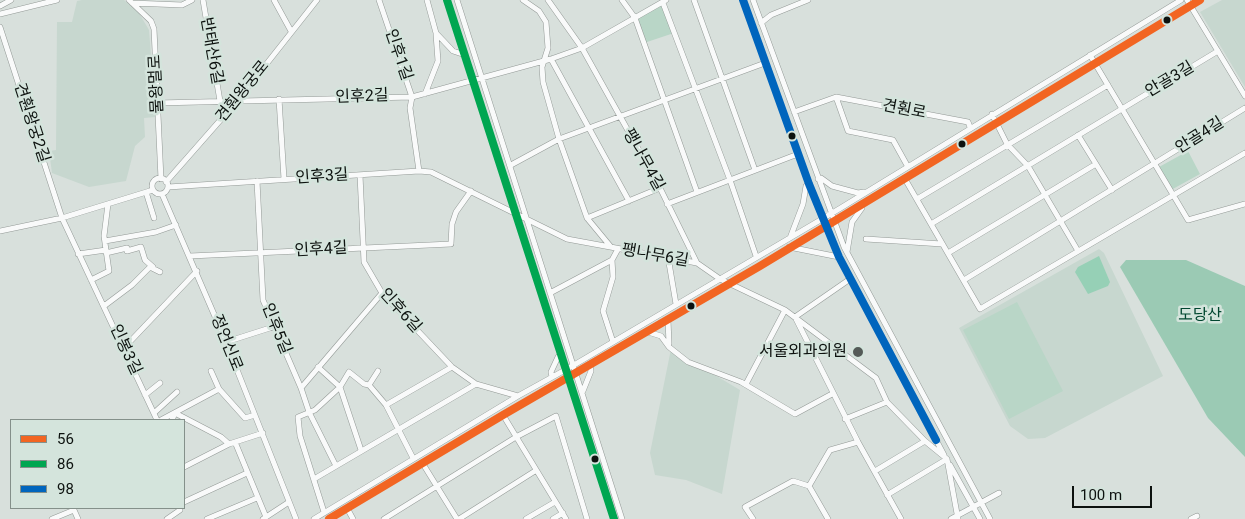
<!DOCTYPE html>
<meta charset="utf-8">
<style>
body{margin:0}
#map{position:relative;width:1245px;height:519px;overflow:hidden;background:#d8e0dc;font-family:Roboto,sans-serif}
canvas{display:block}
.legend{position:absolute;left:10px;top:419px;width:175px;height:90px;box-sizing:border-box;background:#d4e4dc;border:1px solid #84908a;margin:0;padding:6px 9px;list-style:none;font-size:15px;color:#0d120f}
.legend li{display:flex;align-items:center;gap:10px;height:25px}
.legend b{width:25px;border:1px solid #84908a}
.scale{position:absolute;left:1072px;top:486px;width:80px;height:22px;box-sizing:border-box;border:2px solid #0d120f;border-top:0;padding-left:6px;font-size:15px;line-height:18px;white-space:nowrap;color:#0d120f;-webkit-text-stroke:4px #d4e4dc;paint-order:stroke}
</style>
<div id="map">
<canvas width="1245" height="519"></canvas>
<ul class="legend">
<li><b style="height:6px;background:#f26522"></b>56</li>
<li><b style="height:6px;background:#00a651"></b>86</li>
<li><b style="height:6px;background:#0065bd"></b>98</li>
</ul>
<div class="scale">100 m</div>
</div>
<script>
const ctx = document.querySelector('canvas').getContext('2d');
ctx.lineJoin = 'round';
function fillPath(path, color) { ctx.fillStyle = color; ctx.fill(path, 'evenodd'); }
const toPath = rows => new Path2D(rows.map(r => 'M' + r).join(''));
function strokePath(path, color, width, dash) { ctx.strokeStyle = color; ctx.lineWidth = width; ctx.lineCap = dash ? 'butt' : 'round'; ctx.setLineDash(dash || []); ctx.stroke(path); }
function drawText(font, color, halo, rows, align = 'center') {
  ctx.font = font + ' Roboto,"Noto Sans KR",sans-serif'; ctx.lineWidth = 5; ctx.setLineDash([]); ctx.textBaseline = 'middle'; ctx.strokeStyle = halo; ctx.fillStyle = color; for (const [text, x, y, turn = 0] of rows) {
    ctx.save(); ctx.translate(x, y); ctx.rotate((+turn || 0) * Math.PI / 180); ctx.textAlign = isNaN(turn) ? turn : align; if (halo) ctx.strokeText(text, 0, 0); ctx.fillText(text, 0, 0); ctx.restore();
  }
}
fillPath(toPath([
 [82,0,124,0,139,13,149,30,156,117,144,118,145,137,135,146,126,181,89,187,52,173,49,151,56,150,57,22,72,22,77,1],
 [1222,0,1245,0,1245,87,1200,12],
 [1099,249,1104,253,1163,376,1045,438,1028,439,1010,426,959,328],
 [671,349,740,390,722,494,686,480,655,475,650,453]
]), '#c7d7cf');
fillPath(toPath([
 [663,3,674,33,644,43,636,18],
 [1188,151,1200,174,1171,190,1159,167],
 [1017,302,1063,391,1009,419,963,330]
]), '#b9d6c7');
fillPath(toPath([
 [1126,260,1186,260,1245,286,1245,457,1208,418,1120,267]
]), '#9bcab4');
fillPath(toPath([
 [1099,256,1110,282,1108,286,1088,294,1075,272,1078,267]
]), '#96d0b6');
const minor = toPath([
 [129,0,151,21,154,29,161,179],
 [203,0,220,101],
 [274,0,291,31],
 [379,0,412,97,410,108,419,171],
 [427,0,436,33,453,51,465,55],
 [447,0,614,519],
 [457,0,622,519],
 [523,0,539,11,546,22,548,48,542,67,543,82,559,139,587,218,611,247],
 [548,0,582,48,660,188,697,263],
 [622,0,635,18,697,192],
 [694,0,755,170],
 [743,0,809,184,839,257,944,455],
 [753,0,844,247,990,519],
 [1187,0,1245,96],
 [132,3,182,5,192,0],
 [663,3,730,180,756,256],
 [0,6,11,0],
 [0,14,57,0],
 [761,23,771,15,808,0],
 [0,27,62,218,157,420],
 [1090,55,1188,220,1245,204],
 [551,59,629,201],
 [425,94,438,61,436,34],
 [836,97,848,131,893,140,908,167],
 [279,99,284,179],
 [157,103,412,97,551,59,582,48,666,0],
 [794,112,836,97,968,122,970,127],
 [992,114,1007,144,1028,166,1078,251],
 [1078,135,1112,190],
 [511,165,559,139,765,63],
 [360,175,364,262,382,293,452,367,476,384,518,396],
 '152 186a8 8 0 1 1 16 0a8 8 0 1 1-16 0Z',
 [818,179,821,178,832,186,858,193,864,192],
 [905,179,980,309,1245,153],
 [257,181,263,300,301,388,309,412,336,466],
 [166,182,238,100,317,0],
 [168,187,419,171,431,172,567,239,697,263,720,279,785,310,876,378,887,402,925,441,947,459,958,519],
 [146,192,154,218],
 [162,194,226,342,296,519],
 [917,199,1108,85],
 [667,204,798,154],
 [587,218,660,188],
 [931,224,1218,51],
 [0,231,62,218,153,190],
 [790,238,803,204,806,186,809,184],
 [866,239,942,244],
 [105,241,156,232,176,225],
 [789,247,839,257],
 [847,252,852,222,862,208,860,205],
 [106,253,127,248,127,251,141,247,145,260,153,267],
 [948,253,1096,164],
 [78,254,106,250],
 [190,256,451,244,452,224,456,212,471,191],
 [668,257,676,304],
 [612,260,613,277,603,311,613,342],
 [850,279,795,317,858,442,901,519],
 [91,280,109,271,104,236,108,204],
 [964,280,1245,108],
 [550,293,612,260,618,249],
 [104,306,132,285,150,267,160,272],
 [668,320,669,344],
 [648,332,661,336,669,347,688,362,741,382,795,414,832,394],
 [226,342,273,327],
 [124,348,197,271],
 [318,367,340,387,361,450],
 [211,371,219,389,245,418,255,415],
 [552,377,551,372,558,357,562,354],
 [746,384,785,310],
 [369,385,378,371],
 [301,388,382,293],
 [583,391,591,371,590,365],
 [145,395,160,383],
 [386,405,452,367],
 [154,413,177,392],
 [503,415,566,519],
 [845,419,887,402],
 [161,420,219,389],
 [172,420,175,413,221,437,229,444],
 [235,442,266,517],
 [423,464,457,519],
 [950,465,980,519],
 [184,467,229,444,263,433],
 [875,471,925,441],
 [314,479,476,384],
 [809,486,830,450,858,442],
 [887,495,947,459],
 [184,502,247,473],
 [347,508,353,519],
 [324,512,300,436,298,417,315,410,340,387,349,372,364,384,369,385,386,405,413,458],
 [52,519,74,510,78,519],
 [167,519,180,510,179,508],
 [207,519,257,498],
 [263,519,289,502],
 [314,519,518,396,574,365,839,209,1181,0],
 [329,519,503,415,760,266,1200,0],
 [384,519,516,437,556,416,587,519],
 [459,519,535,471],
 [526,519,555,502],
 [553,519,563,513],
 [753,519,745,507,793,481,809,486,828,519],
 [951,519,999,493],
 [1191,519,1197,516]
]);
strokePath(minor, '#939996', 6);
strokePath(minor, '#f9fafa', 5);
strokePath(toPath([
 [329,519,503,415,760,266,1200,0]
]), '#f26522', 8);
strokePath(toPath([
 [447,0,614,519]
]), '#00a651', 8);
strokePath(toPath([
 [743,0,809,184,839,257,936,440]
]), '#0065bd', 8);
for (const [x, y, r, color] of [
 [1167,20,4.5,"#0d120f"],
 [792,136,4.5,"#0d120f"],
 [962,144,4.5,"#0d120f"],
 [691,306,4.5,"#0d120f"],
 [858,352,6,"#545a57"],
 [595,459,4.5,"#0d120f"]
]) { const dot = new Path2D(); dot.arc(x, y, r, 0, 2 * Math.PI); ctx.fillStyle = color; ctx.fill(dot); strokePath(dot, '#d4e4dc', 2); }
drawText('16px', '#0d120f', '#d4e4dc', [
 ["반태산6길",211,51,80],
 ["인후1길",398,55,71],
 ["안골3길",1170,80,-31],
 ["물왕멀로",157,84,-93],
 ["견훤왕궁로",243,92,-51],
 ["인후2길",362,97,-2],
 ["견훤로",904,110,11],
 ["견훤왕궁2길",31,123,72],
 ["안골4길",1200,136,-32],
 ["팽나무4길",643,160,61],
 ["인후3길",322,177,-4],
 ["인후4길",321,250,-3],
 ["팽나무6길",655,256,10],
 ["인후6길",400,311,48],
 ["인후5길",276,329,68],
 ["정언신로",226,343,68],
 ["인봉3길",125,350,65]
]);
drawText('16px', '#024730', '#d4e4dc', [
 ["도당산",1200,316]
]);
drawText('16px', '#0d120f', '#d4e4dc', [
 ["서울외과의원",847,352]
], 'right');
</script>
